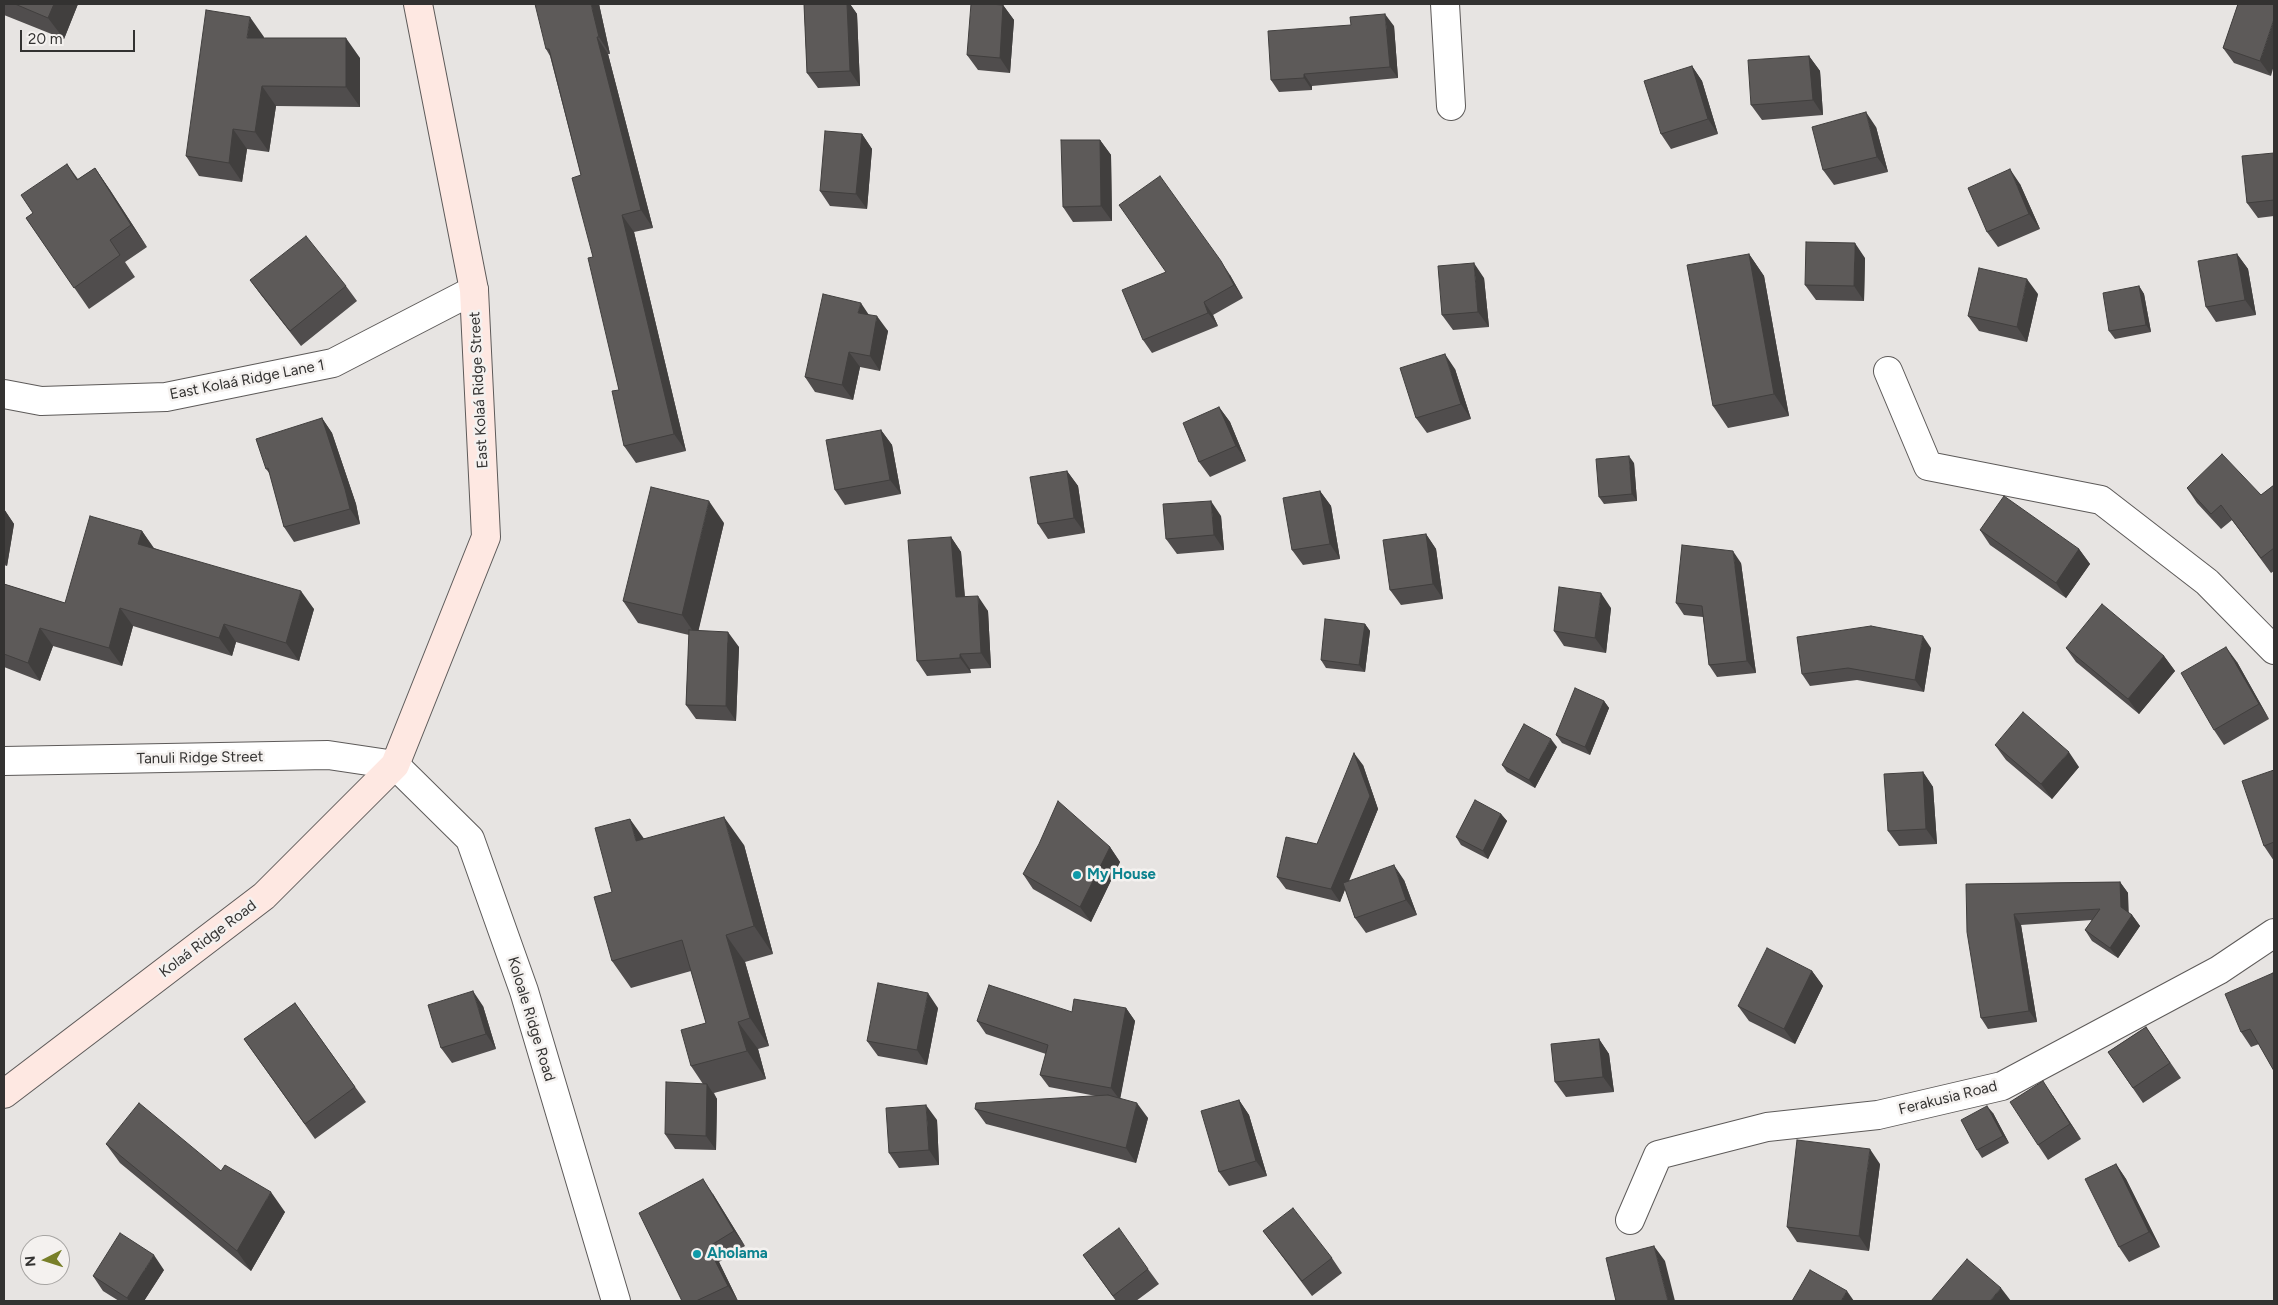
<!DOCTYPE html>
<meta charset="utf-8">
<style>
body{margin:0}
#map{position:relative;width:2278px;height:1305px;overflow:hidden;background:#e7e4e2;font-family:Figtree,sans-serif}
canvas{display:block}
.frame{position:absolute;inset:0;border:5px solid #333231;pointer-events:none}
.north{position:absolute;left:20px;top:1235px;width:50px;height:50px;box-sizing:border-box;background:#f4f1ef;border:1px solid #a7a5a3;border-radius:50%;rotate:265deg;font-size:14px;font-weight:700;line-height:20px;text-align:center;color:#333231}
.north::after{content:'';display:block;margin:auto;width:18px;height:22px;background:#787f29;clip-path:polygon(50% 0,100% 100%,50% 72%,0 100%)}
.scale{position:absolute;left:20px;top:30px;width:115px;height:22px;box-sizing:border-box;border:2px solid #333231;border-top:0;padding-left:6px;font-size:15px;line-height:18px;white-space:nowrap;color:#333231;-webkit-text-stroke:4px #f4f1ef;paint-order:stroke}
</style>
<div id="map">
<canvas width="2278" height="1305"></canvas>
<div class="frame"></div>
<div class="north">N</div>
<div class="scale">20 m</div>
</div>
<script>
const ctx = document.querySelector('canvas').getContext('2d');
ctx.lineJoin = 'round';
const toPath = rows => new Path2D(rows.map(r => 'M' + r).join(''));
function strokePath(path, color, width, dash) { ctx.strokeStyle = color; ctx.lineWidth = width; ctx.lineCap = dash ? 'butt' : 'round'; ctx.setLineDash(dash || []); ctx.stroke(path); }
function fillPath(path, color) { ctx.fillStyle = color; ctx.fill(path, 'evenodd'); }
function drawText(font, color, halo, rows, align = 'center') {
  ctx.font = font + ' Figtree,sans-serif'; ctx.lineWidth = 5; ctx.setLineDash([]); ctx.textBaseline = 'middle'; ctx.strokeStyle = halo; ctx.fillStyle = color; for (const [text, x, y, turn = 0] of rows) {
    ctx.save(); ctx.translate(x, y); ctx.rotate((+turn || 0) * Math.PI / 180); ctx.textAlign = isNaN(turn) ? turn : align; if (halo) ctx.strokeText(text, 0, 0); ctx.fillText(text, 0, 0); ctx.restore();
  }
}
const street = toPath([
 [1445,4,1451,106],
 [1888,371,1928,466,2101,500,2207,582,2274,650],
 [4,394,41,401,166,397,333,363,474,290],
 [4,761,328,755,395,765,470,839,524,991,616,1301],
 [1630,1220,1658,1155,1767,1127,1878,1115,2002,1086,2219,970,2274,933]
]);
const secondary = toPath([
 [4,1094,264,896,395,765,486,537,474,290,418,4]
]);
strokePath(street, '#5d5a59', 30);
strokePath(secondary, '#5d5a59', 30);
strokePath(street, '#fff', 28);
strokePath(secondary, '#fee8e2', 28);
fillPath(toPath([
 [4,4,78,4,64,39,4,15],
 [599,4,610,54,608,54,653,228,634,232,686,451,636,463,624,446,619,390,593,257,581,175,550,56,546,49],
 [804,4,850,4,857,14,860,86,818,88,807,73],
 [2238,4,2271,76,2234,63,2223,48],
 [1003,5,1014,20,1010,73,978,70,967,55],
 [1394,26,1398,78,1312,86,1312,90,1279,92,1271,80],
 [264,37,263,38,360,58,360,107,276,106,269,152,247,149,242,182,199,176,186,156],
 [1809,56,1820,71,1823,115,1762,120,1751,105],
 [1692,66,1702,81,1718,134,1671,149,1661,134],
 [1876,127,1888,172,1834,185,1823,170],
 [862,134,872,149,867,209,830,206,820,191],
 [1100,140,1111,155,1112,221,1073,222,1063,207],
 [2274,153,2274,216,2258,218,2247,203],
 [67,164,78,179,95,168,110,190,147,247,125,262,135,277,89,309,26,218,33,213],
 [2020,184,2040,229,1998,247,1987,232],
 [1749,254,1764,276,1789,416,1728,428,1713,406],
 [2237,254,2248,269,2256,315,2216,322,2206,307],
 [1865,258,1864,301,1816,300,1805,285],
 [1230,275,1243,298,1213,315,1218,326,1152,353,1143,340],
 [1484,278,1489,327,1453,330,1442,315],
 [250,280,346,286,357,301,301,346,261,295],
 [2139,286,2144,294,2151,332,2115,339,2109,331],
 [2038,294,2027,342,1979,331,1968,316],
 [869,315,888,331,880,371,860,367,853,400,815,392,805,377],
 [1455,369,1471,419,1427,433,1416,418],
 [1219,407,1230,422,1246,461,1210,477,1199,462],
 [322,418,332,433,356,504,360,524,294,542,284,527,270,474,266,469],
 [881,430,892,445,901,494,845,505,835,490],
 [1634,463,1637,501,1604,504,1599,497],
 [1067,471,1078,486,1085,533,1048,539,1038,524],
 [2274,485,2274,571,2271,573,2232,520,2221,529,2197,503,2187,488,2261,495],
 [1320,491,1331,506,1340,559,1303,565,1292,550],
 [4,504,5,506,4,509,14,524,7,566,4,565],
 [1221,516,1224,550,1177,554,1166,539],
 [724,523,698,631,739,647,736,721,696,719,686,705,689,635,638,623,623,601],
 [1980,530,2079,549,2090,564,2066,598,1990,545],
 [142,531,154,548,314,609,299,661,236,642,232,656,133,626,122,666,53,646,40,681,4,667,4,584,65,603],
 [1426,534,1436,549,1443,599,1401,605,1390,590],
 [951,537,961,552,965,597,988,611,991,668,970,669,971,673,927,676,917,661],
 [1741,563,1756,673,1717,677,1709,665,1703,617,1684,615,1676,603],
 [1611,608,1606,653,1564,646,1554,631],
 [1365,624,1370,631,1365,672,1326,668,1321,660],
 [1931,648,1924,692,1857,680,1810,686,1802,674],
 [2066,648,2164,656,2175,671,2139,714,2076,662],
 [2237,662,2269,719,2224,745,2214,730],
 [1604,701,1609,708,1590,755,1562,743,1556,735],
 [1995,745,2079,767,2052,799,2006,760],
 [1557,747,1535,788,1507,772,1502,765],
 [1363,765,1378,809,1349,881,1404,880,1417,915,1366,933,1355,918,1345,889,1340,902,1286,889,1277,877,1317,844],
 [2274,770,2274,861,2264,846],
 [1923,772,1933,787,1937,844,1899,846,1888,831],
 [1501,814,1507,821,1488,859,1461,845,1456,837],
 [644,838,744,845,773,954,745,962,769,1046,758,1049,766,1079,714,1093,717,1099,716,1150,675,1149,665,1134,703,1084,691,1066,706,1023,691,971,631,988,612,961,612,892],
 [1110,847,1120,862,1091,922,1033,889,1023,874],
 [2120,882,2128,893,2128,912,2132,915,2140,926,2118,958,2092,941,2085,930,2092,920,2021,925,2037,1022,1988,1029,1981,1018,1966,884],
 [1812,971,1823,986,1795,1044,1749,1021,1738,1006],
 [2273,973,2274,975,2274,1071,2259,1044,2251,1047,2241,1032],
 [295,1003,366,1102,315,1139,244,1039],
 [483,1006,496,1049,452,1063,441,1048],
 [938,1008,927,1065,878,1056,867,1041],
 [1126,1008,1135,1021,1120,1098,1148,1118,1136,1163,986,1124,975,1109,1096,1096,1049,1087,1040,1075,1046,1054,986,1034,977,1021,1072,1012],
 [2146,1027,2181,1078,2143,1103,2108,1052],
 [1599,1039,1609,1054,1614,1092,1566,1097,1555,1082],
 [2053,1096,2081,1139,2048,1160,2038,1145],
 [1239,1100,1249,1115,1267,1176,1229,1186,1219,1172],
 [1993,1113,2009,1143,1982,1158,1977,1150],
 [937,1120,939,1165,899,1168,889,1153],
 [106,1144,221,1171,285,1212,251,1271,120,1163],
 [1880,1164,1869,1251,1797,1242,1787,1227],
 [2116,1164,2126,1179,2160,1247,2129,1262,2119,1247],
 [713,1194,745,1246,719,1262,738,1301,682,1301],
 [1263,1231,1332,1258,1342,1273,1312,1296],
 [1083,1255,1148,1269,1159,1284,1136,1301,1116,1301],
 [164,1270,144,1301,119,1301,103,1291,93,1276]
]), '#504d4d');
fillPath(toPath([
 [54,4,78,4,64,39,48,18],
 [591,4,599,4,610,54,599,37],
 [847,4,850,4,857,14,860,86,850,71],
 [1003,5,1014,20,1010,73,1000,58],
 [1385,14,1394,26,1398,78,1390,67],
 [250,17,264,37,261,57,247,38],
 [2274,19,2274,65,2271,76,2260,61],
 [597,37,608,54,653,228,641,210],
 [346,38,360,58,360,107,346,87],
 [1809,56,1820,71,1823,115,1813,100],
 [1692,66,1702,81,1718,134,1708,119],
 [1304,74,1312,86,1312,90,1304,78],
 [262,86,276,106,269,152,255,132],
 [1866,112,1876,127,1888,172,1877,157],
 [233,129,247,149,242,182,229,163],
 [862,134,872,149,867,209,856,194],
 [1100,140,1111,155,1112,221,1101,206],
 [95,168,110,190,147,247,131,225],
 [2010,169,2020,184,2040,229,2029,214],
 [622,215,634,232,686,451,674,434],
 [1855,243,1865,258,1864,301,1854,286],
 [1749,254,1764,276,1789,416,1774,394],
 [2237,254,2248,269,2256,315,2245,300],
 [1221,261,1230,275,1243,298,1234,285],
 [1474,263,1484,278,1489,327,1478,312],
 [2027,279,2038,294,2027,342,2017,327],
 [2139,286,2144,294,2151,332,2146,325],
 [1204,302,1213,315,1218,326,1208,313],
 [861,303,871,318,858,313],
 [877,316,888,331,880,371,870,356],
 [849,352,860,367,853,400,842,385],
 [1445,354,1455,369,1471,419,1461,404],
 [1219,407,1230,422,1246,461,1236,446],
 [322,418,332,433,356,504,360,524,350,509],
 [881,430,892,445,901,494,890,480],
 [1629,456,1634,463,1637,501,1632,494],
 [1067,471,1078,486,1085,533,1074,518],
 [1320,491,1331,506,1340,559,1330,544],
 [709,501,724,523,697,637,682,615],
 [1211,501,1221,516,1224,550,1214,535],
 [4,504,5,506,4,509,14,524,7,566,4,561],
 [142,531,154,549,138,544],
 [1426,534,1436,549,1443,599,1433,584],
 [951,537,961,552,966,612,956,597],
 [2079,549,2090,564,2066,598,2056,583],
 [1733,551,1741,563,1756,673,1747,661],
 [301,591,314,609,299,661,286,643],
 [1601,593,1611,608,1606,653,1595,638],
 [978,596,988,611,991,668,981,653],
 [120,608,133,626,122,666,109,648],
 [224,624,236,642,232,656,219,638],
 [1365,624,1370,631,1365,672,1359,665],
 [40,628,53,646,40,681,28,663],
 [728,632,739,647,736,721,726,706],
 [1923,636,1931,648,1924,692,1915,680],
 [2226,647,2237,662,2269,719,2259,704],
 [960,654,970,669,971,673,960,658],
 [2164,656,2175,671,2139,714,2128,699],
 [1604,701,1609,708,1590,755,1585,747],
 [1551,739,1557,747,1535,788,1529,780],
 [2069,752,2079,767,2052,799,2041,784],
 [1354,753,1363,765,1378,809,1340,902,1331,889],
 [1923,772,1933,787,1937,844,1926,829],
 [1501,814,1507,821,1488,859,1483,851],
 [724,817,744,845,773,954,754,926],
 [630,819,650,847,636,841],
 [1110,847,1120,862,1091,922,1080,907],
 [1394,865,1404,880,1417,915,1406,900],
 [2120,882,2128,893,2129,918,2121,907],
 [2014,914,2021,925,2037,1022,2029,1011],
 [2132,915,2140,926,2118,958,2110,948],
 [726,935,745,962,769,1046,750,1018],
 [1812,971,1823,986,1795,1044,1784,1029],
 [473,991,483,1006,496,1049,486,1034],
 [928,993,938,1008,927,1065,917,1050],
 [1126,1008,1135,1021,1120,1100,1111,1088],
 [738,1022,758,1049,766,1079,747,1051],
 [1599,1039,1609,1054,1614,1092,1603,1077],
 [2043,1081,2053,1096,2081,1139,2070,1124],
 [707,1084,717,1099,716,1150,706,1136],
 [1239,1100,1249,1115,1267,1176,1256,1161],
 [1137,1103,1148,1118,1136,1163,1126,1148],
 [926,1105,937,1120,939,1165,929,1150],
 [1987,1106,1993,1113,2009,1143,2003,1136],
 [1870,1149,1880,1164,1869,1251,1859,1236],
 [2116,1164,2126,1179,2160,1247,2149,1232],
 [703,1179,713,1194,745,1246,734,1231],
 [271,1192,285,1212,251,1271,237,1251],
 [1654,1246,1665,1261,1675,1301,1668,1301],
 [708,1247,719,1262,738,1301,728,1286],
 [154,1255,164,1270,144,1301,129,1301,127,1298],
 [2001,1288,2011,1301,1990,1301],
 [1847,1291,1854,1301,1841,1301]
]), '#413f3e');
const building = toPath([
 [15,4,54,4,48,18,15,4],
 [535,4,591,4,599,37,597,37,641,210,622,215,674,434,624,446,612,391,619,390,588,258,593,257,572,178,581,175,549,49,546,49,535,4],
 [804,4,847,4,850,71,807,73,804,4],
 [971,4,989,4,1003,5,1000,58,967,55,971,4],
 [2238,4,2274,4,2274,19,2260,61,2223,48,2238,4],
 [206,10,250,17,247,38,346,38,346,87,262,86,255,132,233,129,229,163,186,156,206,10],
 [1385,14,1390,67,1304,74,1304,78,1271,80,1268,31,1351,25,1350,17,1385,14],
 [1809,56,1813,100,1751,105,1748,60,1809,56],
 [1692,66,1708,119,1661,134,1644,81,1692,66],
 [1866,112,1877,157,1823,170,1812,127,1866,112],
 [825,131,862,134,856,194,820,191,825,131],
 [1061,140,1100,140,1101,206,1063,207,1061,140],
 [2274,153,2274,200,2247,203,2242,156,2274,153],
 [67,164,77,180,95,168,131,225,110,240,120,255,74,288,26,218,33,213,21,195,67,164],
 [2010,169,2029,214,1987,232,1968,188,2010,169],
 [1160,176,1221,261,1234,285,1204,302,1208,313,1143,340,1122,290,1166,272,1119,205,1160,176],
 [306,236,346,286,290,331,250,280,306,236],
 [1806,242,1855,243,1854,286,1805,285,1806,242],
 [1749,254,1774,394,1713,406,1687,265,1749,254],
 [2237,254,2245,300,2206,307,2198,261,2237,254],
 [1474,263,1478,312,1442,315,1438,266,1474,263],
 [1979,268,2027,279,2017,327,1968,316,1979,268],
 [2139,286,2146,325,2109,331,2103,293,2139,286],
 [823,294,861,303,858,313,877,316,870,356,849,352,842,385,805,377,823,294],
 [1445,354,1461,404,1416,418,1400,368,1445,354],
 [1219,407,1236,446,1199,462,1183,423,1219,407],
 [322,418,345,489,350,509,284,527,268,468,266,469,256,439,322,418],
 [881,430,890,480,835,490,826,440,881,430],
 [2222,454,2261,495,2274,485,2274,548,2261,558,2221,505,2211,514,2187,488,2222,454],
 [1629,456,1632,494,1599,497,1596,459,1629,456],
 [1067,471,1074,518,1038,524,1030,477,1067,471],
 [651,487,709,501,682,615,623,601,651,487],
 [1320,491,1330,544,1292,550,1283,498,1320,491],
 [2004,496,2079,549,2056,583,1980,530,2004,496],
 [1211,501,1214,535,1166,539,1163,504,1211,501],
 [90,516,142,531,138,544,301,591,286,643,224,624,219,638,120,608,109,648,40,628,28,663,4,654,4,584,65,603,90,516],
 [1426,534,1433,584,1390,590,1383,540,1426,534],
 [951,537,956,597,978,596,981,653,960,654,960,658,917,661,908,540,951,537],
 [1682,545,1733,551,1747,661,1709,665,1702,606,1676,603,1682,545],
 [1559,587,1601,593,1595,638,1554,631,1559,587],
 [2102,604,2164,656,2128,699,2066,648,2102,604],
 [1325,619,1365,624,1359,665,1321,660,1325,619],
 [1871,626,1923,636,1915,680,1848,668,1802,674,1797,637,1871,626],
 [689,630,728,632,726,706,686,705,689,630],
 [2226,647,2259,704,2214,730,2181,673,2226,647],
 [1575,688,1604,701,1585,747,1556,735,1575,688],
 [2023,712,2069,752,2041,784,1995,745,2023,712],
 [1524,724,1551,739,1529,780,1502,765,1524,724],
 [1354,753,1370,796,1331,889,1277,877,1286,837,1317,844,1354,753],
 [2274,770,2274,842,2264,846,2242,781,2274,770],
 [1923,772,1926,829,1888,831,1884,774,1923,772],
 [1475,800,1501,814,1483,851,1456,837,1475,800],
 [1058,801,1110,847,1080,907,1023,874,1039,844,1058,801],
 [724,817,754,926,726,935,750,1018,738,1022,747,1051,691,1066,681,1030,706,1023,682,940,612,961,594,897,612,892,595,828,630,819,636,841,724,817],
 [1394,865,1406,900,1355,918,1343,883,1394,865],
 [2120,882,2121,907,2132,915,2110,948,2085,930,2100,909,2014,914,2029,1011,1981,1018,1967,932,1966,884,2120,882],
 [1767,948,1812,971,1784,1029,1738,1006,1767,948],
 [2273,973,2274,976,2274,1071,2250,1029,2241,1032,2225,994,2273,973],
 [878,983,928,993,917,1050,867,1041,878,983],
 [989,985,1072,1012,1074,999,1126,1008,1111,1088,1040,1075,1048,1045,977,1021,989,985],
 [473,991,486,1034,441,1048,428,1005,473,991],
 [295,1003,355,1087,305,1124,244,1039,295,1003],
 [2146,1027,2170,1063,2133,1088,2108,1052,2146,1027],
 [1599,1039,1603,1077,1555,1082,1551,1044,1599,1039],
 [2043,1081,2070,1124,2038,1145,2010,1102,2043,1081],
 [666,1082,707,1084,706,1136,665,1134,666,1082],
 [1108,1095,1137,1103,1126,1148,975,1109,976,1103,1108,1095],
 [1239,1100,1256,1161,1219,1172,1201,1111,1239,1100],
 [139,1103,221,1171,225,1165,271,1192,237,1251,106,1144,139,1103],
 [926,1105,929,1150,889,1153,886,1108,926,1105],
 [1987,1106,2003,1136,1977,1150,1961,1120,1987,1106],
 [1797,1140,1870,1149,1859,1236,1787,1227,1797,1140],
 [2116,1164,2149,1232,2119,1247,2085,1179,2116,1164],
 [703,1179,734,1231,708,1247,728,1286,696,1301,682,1301,639,1213,703,1179],
 [1293,1208,1332,1258,1302,1281,1263,1231,1293,1208],
 [1119,1228,1148,1269,1113,1296,1083,1255,1119,1228],
 [120,1233,154,1255,127,1298,93,1276,120,1233],
 [1654,1246,1668,1301,1616,1301,1606,1258,1654,1246],
 [1967,1259,2001,1288,1990,1301,1931,1301,1967,1259],
 [1810,1270,1847,1291,1841,1301,1792,1301,1810,1270]
]);
fillPath(building, '#5d5a59');
strokePath(building, '#413f3e', 1);
for (const [x, y, r, color] of [
 [1077,875,5,"#0f9aa8"],
 [697,1254,5,"#0f9aa8"]
]) { const dot = new Path2D(); dot.arc(x, y, r, 0, 2 * Math.PI); ctx.fillStyle = color; ctx.fill(dot); strokePath(dot, '#f4f1ef', 2); }
drawText('15px', '#333231', '#f4f1ef', [
 ["East Kolaá Ridge Lane 1",247,380,-11],
 ["East Kolaá Ridge Street",479,390,-93],
 ["Tanuli Ridge Street",200,758,-1],
 ["Kolaá Ridge Road",208,939,-37],
 ["Koloale Ridge Road",531,1019,73],
 ["Ferakusia Road",1948,1098,-14]
]);
drawText('bold 15px', '#0d838f', '#f4f1ef', [
 ["My House",1087,875],
 ["Aholama",707,1254]
], 'left');
</script>
